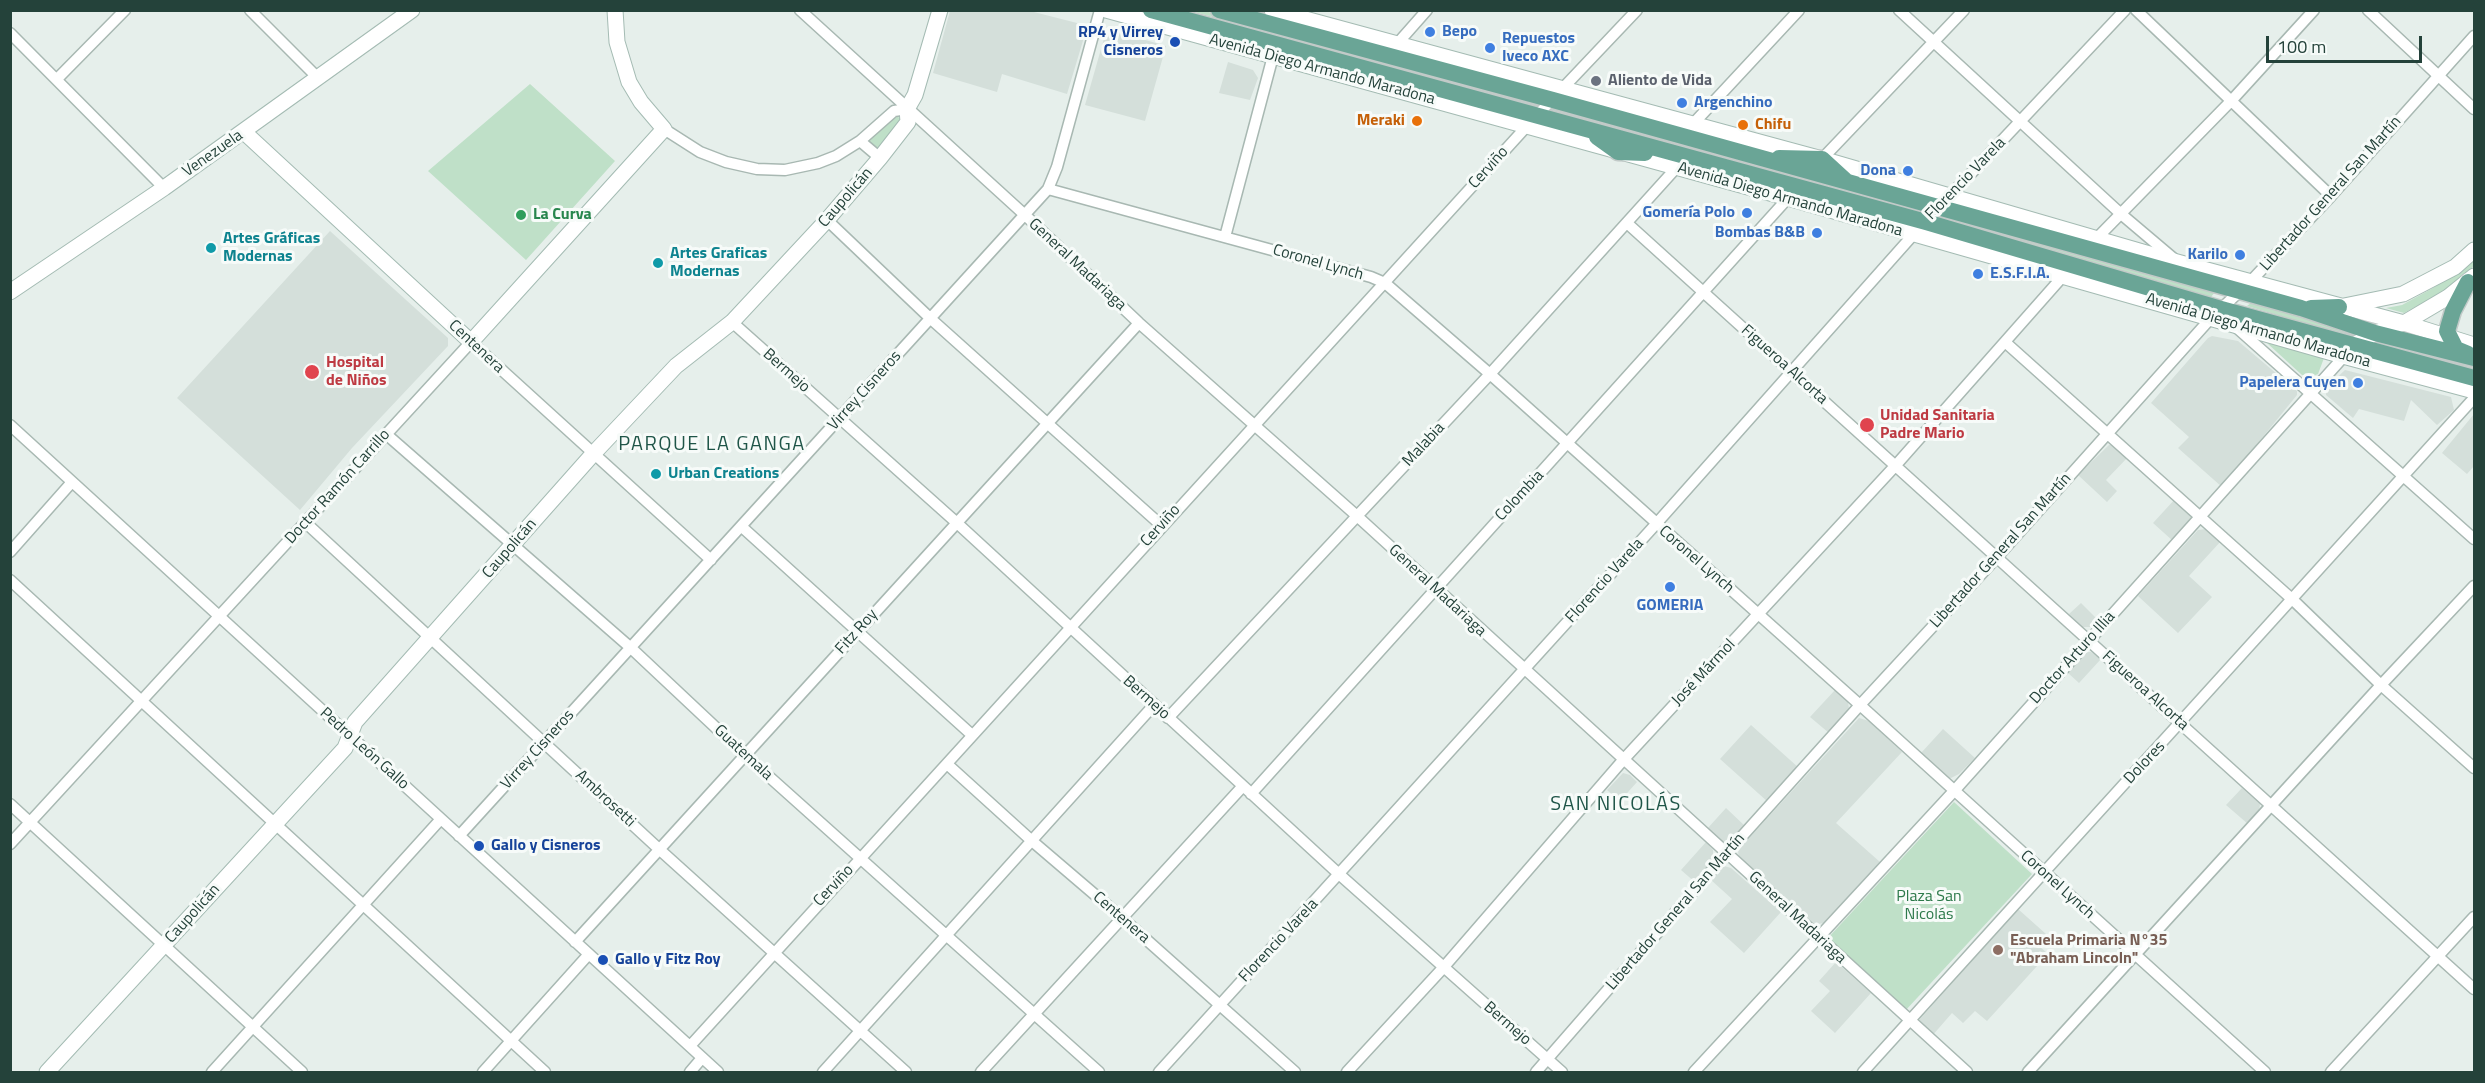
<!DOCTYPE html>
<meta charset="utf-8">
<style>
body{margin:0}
#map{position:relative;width:2485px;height:1083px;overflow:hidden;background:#e6efeb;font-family:"Titillium Web",sans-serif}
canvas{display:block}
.frame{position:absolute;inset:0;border:12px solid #24423a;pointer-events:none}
.scale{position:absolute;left:2266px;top:36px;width:156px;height:27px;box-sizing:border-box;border:3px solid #24423a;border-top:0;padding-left:8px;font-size:18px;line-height:21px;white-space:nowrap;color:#24423a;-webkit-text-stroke:4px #f7fbf9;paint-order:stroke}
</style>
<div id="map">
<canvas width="2485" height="1083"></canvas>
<div class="frame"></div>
<div class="scale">100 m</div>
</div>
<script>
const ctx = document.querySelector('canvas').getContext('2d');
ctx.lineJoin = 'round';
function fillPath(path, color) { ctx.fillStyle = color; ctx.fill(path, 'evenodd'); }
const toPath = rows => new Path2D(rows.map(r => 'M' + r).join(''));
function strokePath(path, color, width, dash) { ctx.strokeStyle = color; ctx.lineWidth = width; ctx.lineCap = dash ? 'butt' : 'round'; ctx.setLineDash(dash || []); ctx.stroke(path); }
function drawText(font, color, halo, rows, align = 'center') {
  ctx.font = font + ' "Titillium Web",sans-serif'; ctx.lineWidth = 6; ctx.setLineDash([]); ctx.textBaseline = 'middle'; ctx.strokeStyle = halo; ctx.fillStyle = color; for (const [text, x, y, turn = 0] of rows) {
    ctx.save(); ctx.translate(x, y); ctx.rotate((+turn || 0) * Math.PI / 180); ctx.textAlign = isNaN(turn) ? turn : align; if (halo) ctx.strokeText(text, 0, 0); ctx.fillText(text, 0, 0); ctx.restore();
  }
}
fillPath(toPath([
 [950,11,1030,11,1077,23,1085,34,1067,94,1002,74,997,92,933,73],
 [1111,30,1166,46,1145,121,1085,105,1105,35],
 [1228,62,1253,70,1258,78,1250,100,1219,93],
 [330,231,448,338,448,346,352,448,300,510,177,398],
 [2212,336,2238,341,2297,391,2297,395,2222,487,2178,448,2189,437,2151,403,2208,338],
 [2345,370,2451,397,2454,410,2437,425,2411,400,2404,421,2359,409,2353,418,2326,395,2327,387],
 [2474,414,2474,466,2467,474,2442,453],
 [2109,445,2114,445,2128,457,2106,480,2117,491,2107,502,2078,475],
 [2175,499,2190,512,2191,518,2189,523,2173,541,2153,523],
 [2206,529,2221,541,2189,576,2212,597,2178,633,2138,596,2198,530],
 [2081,603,2099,621,2093,627,2082,627,2069,614],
 [2085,652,2091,652,2101,659,2079,683,2067,672],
 [1835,690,1848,702,1849,709,1829,733,1810,717],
 [1859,718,1869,721,1902,752,1836,823,1880,862,1824,923,1810,925,1739,860,1738,850],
 [1751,725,1799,768,1768,802,1720,759],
 [1943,729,1975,758,1959,774,1951,778,1947,777,1921,753],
 [1623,773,1630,775,1637,782,1620,801,1607,790],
 [2242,788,2260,804,2259,813,2248,824,2226,805],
 [1726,808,1745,826,1732,839,1723,842,1707,829],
 [1706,842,1713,850,1713,861,1696,883,1681,870],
 [1724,866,1731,868,1781,912,1744,953,1710,922,1732,899,1711,880],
 [2018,909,2046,934,2037,944,2048,954,1987,1021,1975,1011,1963,1023,1952,1013,1932,1036,1920,1022,1920,1019],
 [1836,962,1871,993,1835,1033,1811,1011,1830,991,1819,981]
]), '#d4dfda');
fillPath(toPath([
 [1191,11,1205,11,1524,99,1528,104],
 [530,84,615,161,526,260,428,171],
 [1567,111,1919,210,1913,212,1566,116,1562,112],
 [897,116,901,119,878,150,868,143,868,140,888,120],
 [1956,220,2215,292,2211,297,1954,226,1949,221],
 [2474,258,2474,266,2448,289,2404,313,2386,308,2402,305,2433,288],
 [2252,302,2348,331,2345,335,2247,306],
 [2267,340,2324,358,2318,374,2311,377,2302,375,2267,343],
 [1954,802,2032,874,1905,1011,1827,939]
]), '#bfe0c8');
const street = toPath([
 [250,10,318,78],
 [800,10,1026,216,1139,323,1357,516,1967,1072],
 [1899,10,2121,214,2173,258],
 [2136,10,2331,196],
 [2368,10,2474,109],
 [10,33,164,188],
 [1397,44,1427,10],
 [57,79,125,10],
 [1693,124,1799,10],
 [664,129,700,152,726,162,757,169,785,170,818,163,836,156,860,141,894,111,907,109],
 [860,141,880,158],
 [1822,159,1964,10],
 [1048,189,1371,277,1385,283,1490,374,1860,705,2265,1072],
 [827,220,931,319,1162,526],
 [1628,224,2474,989],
 [1225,237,1273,56],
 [2097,238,2232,100,2314,10],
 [732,322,957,523,1340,875,1562,1072],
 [2237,328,2474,539],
 [2005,342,2293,600,2381,685,2474,768],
 [10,425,718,1072],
 [386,434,631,648,746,756,1099,1072],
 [306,523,660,850,906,1072],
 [742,527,972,735],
 [10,552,72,482],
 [10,580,545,1072],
 [1168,718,1490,374,1677,167],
 [947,764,1032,841,1121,917,1295,1072],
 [1251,794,1788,198],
 [10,804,302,1072],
 [459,836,1048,189,1057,167,1100,10],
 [10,844,471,342,711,560],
 [575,942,1139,323],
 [690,1046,1527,126,1637,10],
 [212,1072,440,820],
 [483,1072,589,954],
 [690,1072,702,1058],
 [823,1072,1154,705],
 [981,1072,1243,786],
 [1159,1072,1656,524,1913,235,2125,10],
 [1347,1072,1443,968,1624,759,1896,465,2064,275],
 [1536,1072,1727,853,1860,705,1997,557,2211,318,2251,281,2331,196,2474,36],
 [1694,1072,1954,791,2347,353],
 [1863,1072,2474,398],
 [2028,1072,2381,685,2474,586],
 [2331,1072,2474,917]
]);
const secondary = toPath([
 [1106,10,1788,198,2343,356,2474,391],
 [1272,10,1822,159,2177,262,2404,323,2474,345],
 [244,132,471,342,664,129,641,102,629,82,617,42,615,10],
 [10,292,164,188,412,10],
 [2344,306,2403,294,2455,267,2474,250],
 [2354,345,2375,333,2404,323,2448,297,2474,276],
 [47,1072,345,748,355,722,593,454,676,366,732,322,827,220,880,158,908,122,907,109,915,95,940,10]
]);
const primary = toPath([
 [1151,10,1926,222,2221,309,2474,378],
 [1219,10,1553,100,2301,308,2375,333,2474,358],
 [1597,137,1618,152,1645,153],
 [1779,158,1822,159,1846,181],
 [2311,308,2339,307],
 [2468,354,2456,349,2447,331,2453,311,2468,282]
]);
strokePath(street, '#a8b8b2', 13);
strokePath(secondary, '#a4bbb3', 17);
strokePath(primary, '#c2cac8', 19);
strokePath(street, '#fff', 10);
strokePath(secondary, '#fff', 15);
strokePath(primary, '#6aa596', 16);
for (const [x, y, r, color] of [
 [1430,32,6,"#3f7fe0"],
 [1175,42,6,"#1a4fb4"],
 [1490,48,6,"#3f7fe0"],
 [1596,81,6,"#6b7280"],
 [1682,103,6,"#3f7fe0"],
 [1417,121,6,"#e8710a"],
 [1743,125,6,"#e8710a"],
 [1908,171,6,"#3f7fe0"],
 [1747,213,6,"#3f7fe0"],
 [521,215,6,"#2e9e5b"],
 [1817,233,6,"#3f7fe0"],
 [211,248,6,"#0f9aa8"],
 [2240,255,6,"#3f7fe0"],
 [658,263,6,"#0f9aa8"],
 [1978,274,6,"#3f7fe0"],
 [312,372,8,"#e0444e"],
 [2358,383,6,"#3f7fe0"],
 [1867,425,8,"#e0444e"],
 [656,474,6,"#0f9aa8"],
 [1670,587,6,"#3f7fe0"],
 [479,846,6,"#1a4fb4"],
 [1998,950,6,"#8d6e63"],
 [603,960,6,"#1a4fb4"]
]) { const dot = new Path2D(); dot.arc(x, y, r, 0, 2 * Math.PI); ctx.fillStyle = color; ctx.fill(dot); strokePath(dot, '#f7fbf9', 2); }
drawText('bold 16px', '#366cbe', '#f7fbf9', [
 ["Bepo",1442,32,"left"],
 ["Repuestos",1502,39,"left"],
 ["Iveco AXC",1502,57,"left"],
 ["Argenchino",1694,103,"left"],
 ["Dona",1896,171],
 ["Gomería Polo",1735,213],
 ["Bombas B&B",1805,233],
 ["Karilo",2228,255],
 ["E.S.F.I.A.",1990,274,"left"],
 ["Papelera Cuyen",2346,383],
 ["GOMERIA",1670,606,"center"]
], 'right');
drawText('bold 16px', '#164399', '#f7fbf9', [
 ["RP4 y Virrey",1163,33,"right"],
 ["Cisneros",1163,51,"right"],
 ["Gallo y Cisneros",491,846],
 ["Gallo y Fitz Roy",615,960]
], 'left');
drawText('16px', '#24423a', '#f7fbf9', [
 ["Avenida Diego Armando Maradona",1322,70,15],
 ["Venezuela",213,154,-35],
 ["Cerviño",1489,168,-48],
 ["Florencio Varela",1966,179,-46],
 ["Libertador General San Martín",2331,194,-48],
 ["Caupolicán",846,198,-49],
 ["Avenida Diego Armando Maradona",1790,200,16],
 ["Coronel Lynch",1318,263,16],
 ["General Madariaga",1077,265,43],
 ["Avenida Diego Armando Maradona",2258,331,16],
 ["Centenera",476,347,43],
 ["Figueroa Alcorta",1784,365,42],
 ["Bermejo",786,371,42],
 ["Virrey Cisneros",865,391,-48],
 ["Malabia",1424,445,-47],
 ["Doctor Ramón Carrillo",338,487,-48],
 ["Colombia",1520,496,-47],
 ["Cerviño",1161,526,-48],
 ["Caupolicán",510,549,-49],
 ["Libertador General San Martín",2001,551,-48],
 ["Coronel Lynch",1696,560,41],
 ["Florencio Varela",1605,581,-48],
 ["General Madariaga",1437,591,43],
 ["Fitz Roy",857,632,-48],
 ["Doctor Arturo Illia",2073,658,-48],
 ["José Mármol",1704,673,-47],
 ["Figueroa Alcorta",2145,691,42],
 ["Bermejo",1146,698,42],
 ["Pedro León Gallo",364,749,42],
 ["Virrey Cisneros",538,750,-48],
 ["Guatemala",743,753,43],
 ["Dolores",2145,763,-47],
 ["Ambrosetti",605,799,43],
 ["Coronel Lynch",2057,885,42],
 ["Cerviño",834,886,-47],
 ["Libertador General San Martín",1676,912,-49],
 ["Caupolicán",193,914,-48],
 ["Centenera",1121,918,41],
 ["General Madariaga",1797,918,43],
 ["Florencio Varela",1279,941,-47],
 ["Bermejo",1507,1024,41]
]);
drawText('bold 16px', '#5b616d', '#f7fbf9', [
 ["Aliento de Vida",1608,81]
], 'left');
drawText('bold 16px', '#c56008', '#f7fbf9', [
 ["Meraki",1405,121],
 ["Chifu",1755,125,"left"]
], 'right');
drawText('bold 16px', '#27864d', '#f7fbf9', [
 ["La Curva",533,215]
], 'left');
drawText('bold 16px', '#0d838f', '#f7fbf9', [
 ["Artes Gráficas",223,239],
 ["Modernas",223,257],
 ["Artes Graficas",670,254],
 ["Modernas",670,272],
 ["Urban Creations",668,474]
], 'left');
drawText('bold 16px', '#be3a42', '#f7fbf9', [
 ["Hospital",326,363],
 ["de Niños",326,381],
 ["Unidad Sanitaria",1880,416],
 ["Padre Mario",1880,434]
], 'left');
drawText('16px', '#2d7a4b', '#f7fbf9', [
 ["Plaza San",1929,897],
 ["Nicolás",1929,915]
]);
drawText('bold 16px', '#785e54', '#f7fbf9', [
 ["Escuela Primaria N°35",2010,941],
 ["\"Abraham Lincoln\"",2010,959]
], 'left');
ctx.letterSpacing = '1.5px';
drawText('20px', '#1f5548', '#f7fbf9', [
 ["PARQUE LA GANGA",712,445],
 ["SAN NICOLÁS",1616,805]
]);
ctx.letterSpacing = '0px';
</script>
